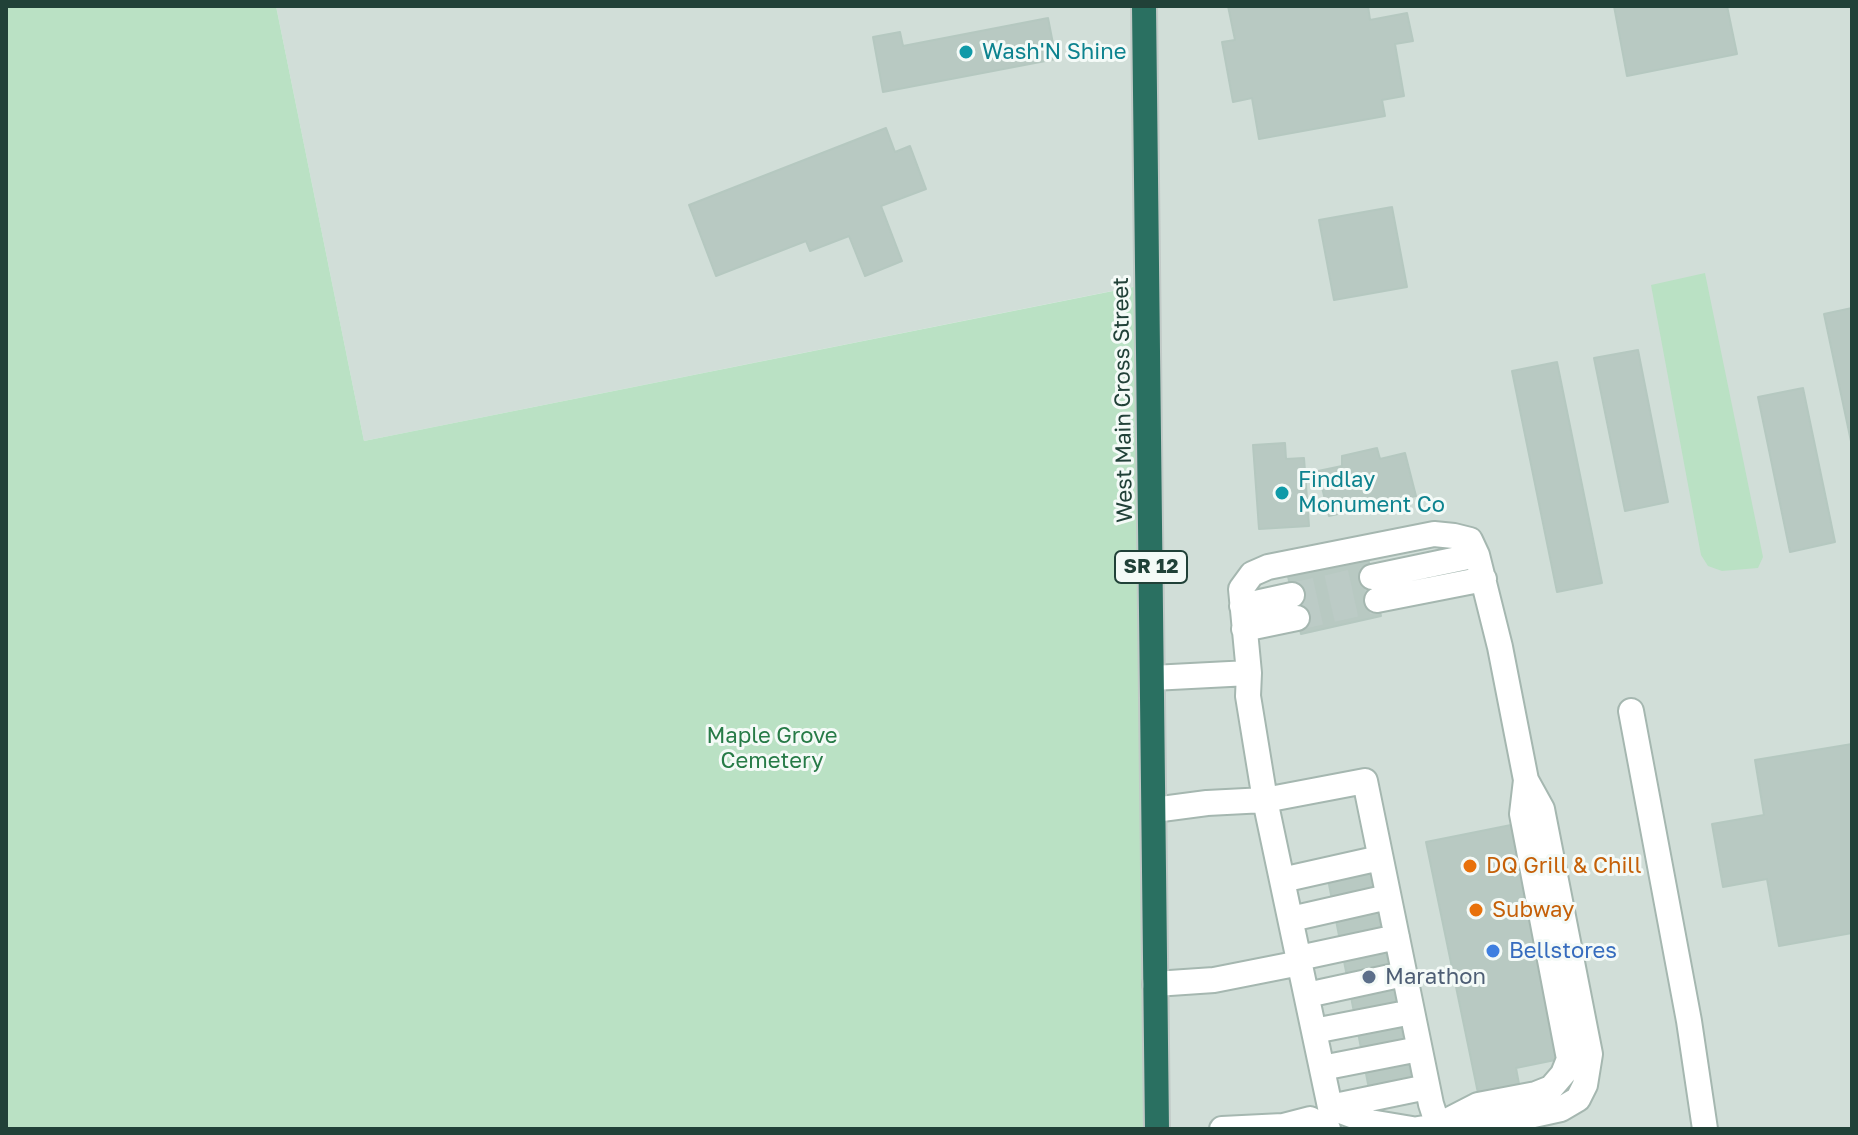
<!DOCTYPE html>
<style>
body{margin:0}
#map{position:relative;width:1858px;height:1135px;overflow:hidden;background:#e3eee9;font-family:"Golos Text",sans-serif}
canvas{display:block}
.frame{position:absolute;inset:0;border:8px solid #214138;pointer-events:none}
</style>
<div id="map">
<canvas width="1858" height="1135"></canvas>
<div class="frame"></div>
</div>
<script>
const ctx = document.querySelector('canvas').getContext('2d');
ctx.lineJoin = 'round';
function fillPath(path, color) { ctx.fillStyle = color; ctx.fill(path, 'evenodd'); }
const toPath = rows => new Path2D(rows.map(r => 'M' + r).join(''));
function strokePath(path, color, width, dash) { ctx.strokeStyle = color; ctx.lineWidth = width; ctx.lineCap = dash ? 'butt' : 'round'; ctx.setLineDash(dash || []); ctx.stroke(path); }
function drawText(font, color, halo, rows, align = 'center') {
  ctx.font = font + ' "Golos Text",sans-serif'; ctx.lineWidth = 6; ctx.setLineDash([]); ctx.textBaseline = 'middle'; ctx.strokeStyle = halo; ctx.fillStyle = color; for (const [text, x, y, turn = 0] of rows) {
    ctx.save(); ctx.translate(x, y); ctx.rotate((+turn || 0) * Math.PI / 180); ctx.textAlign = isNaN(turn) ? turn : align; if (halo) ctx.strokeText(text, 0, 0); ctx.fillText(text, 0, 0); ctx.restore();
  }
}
fillPath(toPath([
 [276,6,1852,6,1852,37,1850,37,1852,52,1852,1129,1157,1129,1147,284,364,441]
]), '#d1ded8');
fillPath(toPath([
 [6,6,276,6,364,441,1148,284,1157,1129,6,1129],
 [1705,273,1763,557,1758,568,1722,571,1708,566,1701,555,1651,285]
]), '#bae1c4');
const building = toPath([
 [1228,6,1368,6,1370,20,1407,13,1413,41,1395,44,1404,96,1382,100,1385,116,1259,139,1252,98,1233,102,1222,42,1235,40,1228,6],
 [1614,6,1727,6,1737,54,1627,76,1614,6],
 [1048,18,1056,59,883,92,873,37,900,32,903,46,1048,18],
 [886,128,895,152,910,146,926,189,881,206,902,261,865,276,849,236,810,251,806,241,716,276,689,205,886,128],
 [1392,207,1407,287,1334,300,1319,220,1392,207],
 [1852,308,1852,446,1824,314,1852,308],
 [1638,350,1668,502,1625,511,1594,358,1638,350],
 [1557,362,1602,583,1557,592,1512,371,1557,362],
 [1803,388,1835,542,1790,552,1758,397,1803,388],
 [1285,443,1286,459,1304,458,1309,526,1259,529,1253,445,1285,443],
 [1377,448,1380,459,1405,453,1416,496,1329,516,1318,471,1342,466,1342,456,1377,448],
 [1367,554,1381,616,1301,634,1287,572,1367,554],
 [1852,744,1852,933,1779,946,1767,879,1723,887,1712,824,1764,815,1755,760,1852,744],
 [1511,825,1560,1059,1516,1068,1519,1084,1478,1093,1426,842,1511,825],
 [1368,861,1413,1085,1370,1094,1326,869,1368,861]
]);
fillPath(building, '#b8c9c2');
strokePath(building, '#b5c8c0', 2);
strokePath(toPath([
 [1292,595,1372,577],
 [1297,618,1377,600]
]), '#bccbc6', 24, [24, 12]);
const minor = toPath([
 [1372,577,1477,555],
 [1377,600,1484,579],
 [1242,606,1292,595],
 [1244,629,1297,618],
 [1152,678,1249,673],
 [1631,711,1689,1021,1705,1129],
 [1154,810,1207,803,1265,800,1365,781,1431,1104,1439,1129],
 [1282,880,1380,858],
 [1291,919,1388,897],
 [1299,958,1397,937],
 [1155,984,1214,980,1300,963],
 [1307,995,1404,974],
 [1314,1031,1412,1012],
 [1322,1068,1419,1049],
 [1330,1107,1265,800,1248,696,1249,673,1241,589,1252,574,1268,567,1434,534,1454,536,1470,540,1477,555,1500,647,1526,780,1542,809,1590,1054,1585,1085,1578,1099,1561,1109,1484,1126,1437,1126,1418,1129],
 [1330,1107,1427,1087],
 [1330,1107,1370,1122,1412,1129],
 [1443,1123,1478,1105,1536,1094,1551,1088,1563,1074,1569,1059,1522,814,1526,780],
 [1222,1129,1283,1126],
 [1287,1129,1283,1126,1310,1119,1328,1129]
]);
const highway = toPath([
 [1144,6,1157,1129]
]);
strokePath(minor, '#a5b7b0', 28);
strokePath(highway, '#c1cac7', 28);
strokePath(minor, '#fff', 24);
strokePath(highway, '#2a7061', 24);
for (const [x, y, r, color] of [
 [966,52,8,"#0f9aa8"],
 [1282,493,8,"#0f9aa8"],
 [1470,866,8,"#e8710a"],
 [1476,910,8,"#e8710a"],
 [1493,951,8,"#3f7fe0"],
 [1369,977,8,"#5c6f8a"]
]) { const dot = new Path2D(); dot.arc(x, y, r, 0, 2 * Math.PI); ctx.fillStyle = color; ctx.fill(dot); strokePath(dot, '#f4faf7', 3); }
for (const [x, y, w] of [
 [1151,567,72]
]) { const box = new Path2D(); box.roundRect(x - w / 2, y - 16, w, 32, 6); ctx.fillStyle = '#f4faf7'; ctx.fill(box); strokePath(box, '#214138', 2); }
drawText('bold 20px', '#214138', null, [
 ["SR 12",1151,567]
]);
drawText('22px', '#0d838f', '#f4faf7', [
 ["Wash'N Shine",982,52],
 ["Findlay",1298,480],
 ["Monument Co",1298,505]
], 'left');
drawText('22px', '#214138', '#f4faf7', [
 ["West Main Cross Street",1123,400,-91]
]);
drawText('22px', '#277b47', '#f4faf7', [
 ["Maple Grove",772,736],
 ["Cemetery",772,761]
]);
drawText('22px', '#c56008', '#f4faf7', [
 ["DQ Grill & Chill",1486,866],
 ["Subway",1492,910]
], 'left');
drawText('22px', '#366cbe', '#f4faf7', [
 ["Bellstores",1509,951]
], 'left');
drawText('22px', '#4e5e75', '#f4faf7', [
 ["Marathon",1385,977]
], 'left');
</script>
